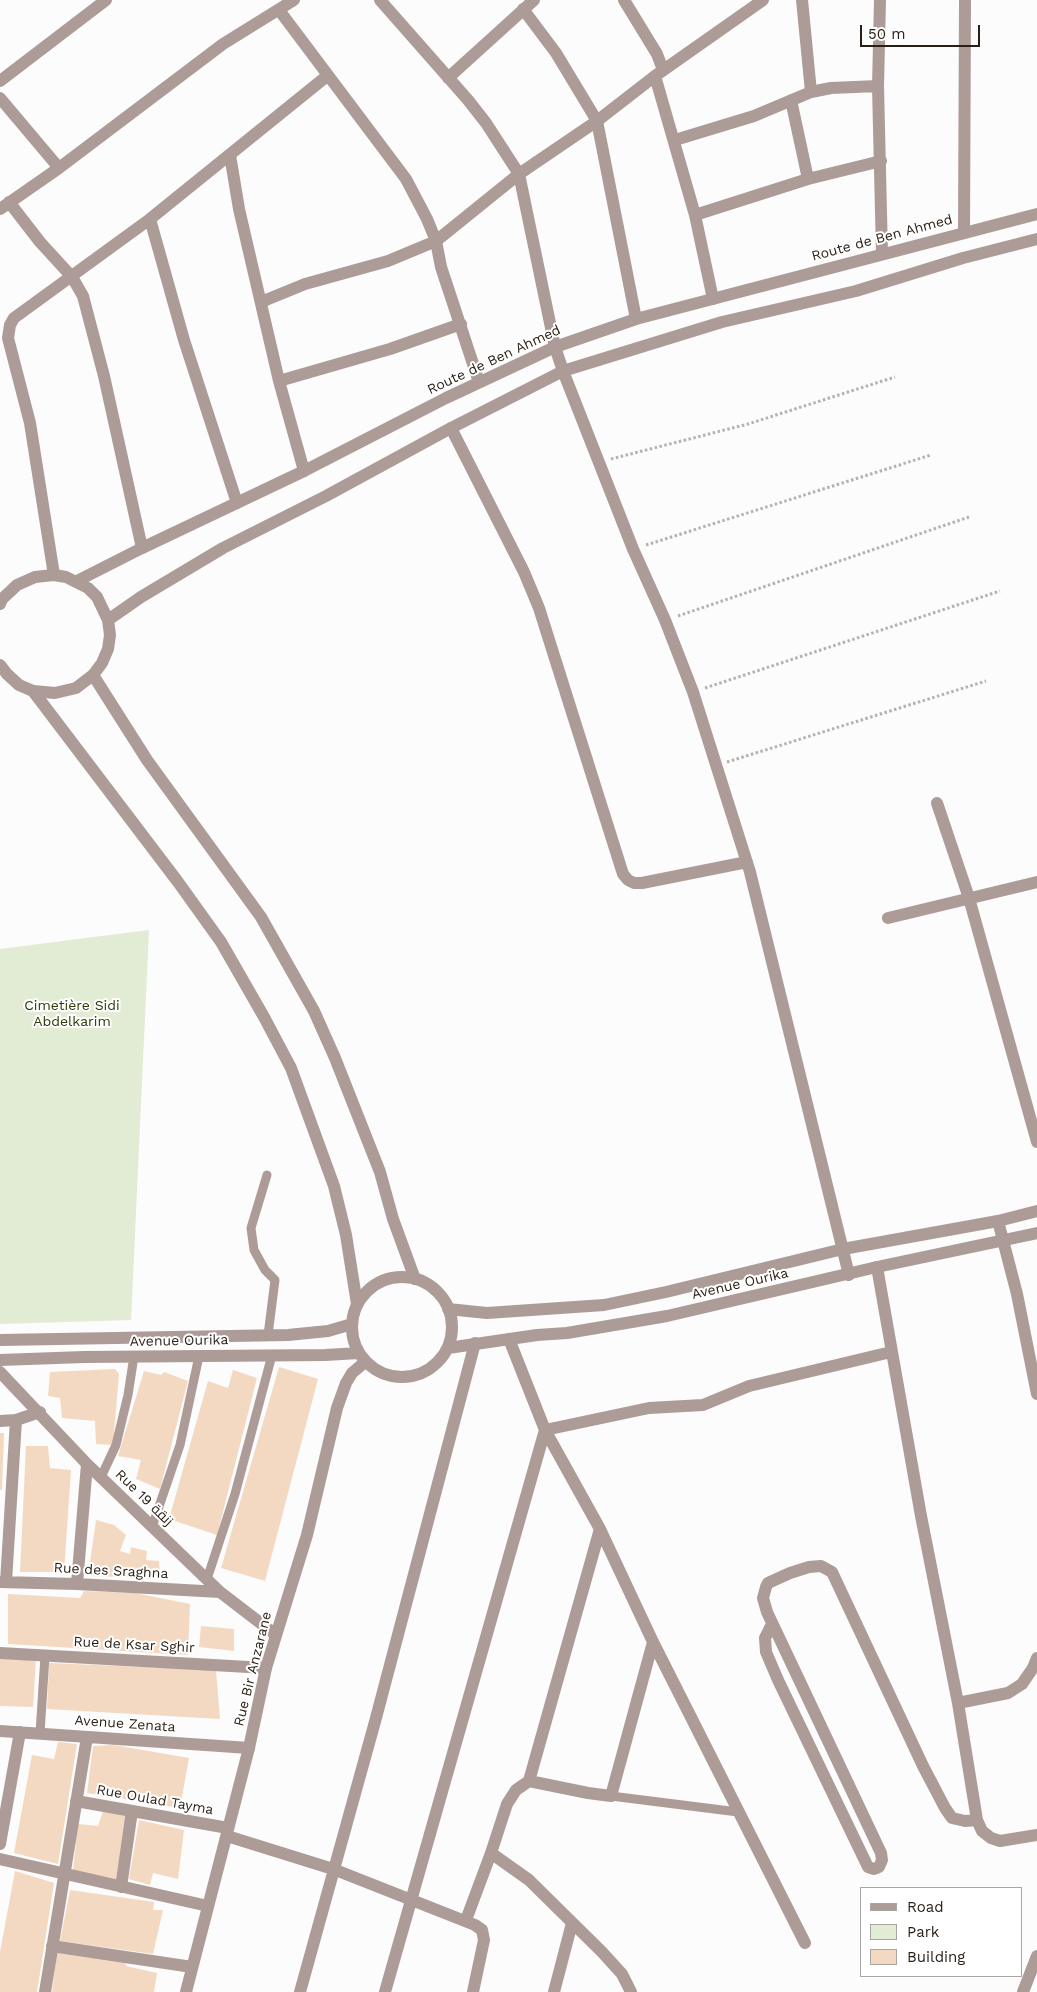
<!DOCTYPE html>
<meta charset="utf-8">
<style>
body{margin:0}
#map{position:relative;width:1037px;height:1992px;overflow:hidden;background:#fbfcfb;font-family:"Work Sans",sans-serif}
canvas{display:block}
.legend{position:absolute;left:860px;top:1887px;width:162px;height:90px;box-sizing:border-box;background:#fff;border:1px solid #a9a5a1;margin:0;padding:6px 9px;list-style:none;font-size:15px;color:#291e13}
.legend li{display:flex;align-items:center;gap:10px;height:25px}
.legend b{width:25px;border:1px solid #a9a5a1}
.scale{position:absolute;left:860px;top:25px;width:120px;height:22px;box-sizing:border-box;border:2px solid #291e13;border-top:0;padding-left:6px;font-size:15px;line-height:18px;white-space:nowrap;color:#291e13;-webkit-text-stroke:4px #fff;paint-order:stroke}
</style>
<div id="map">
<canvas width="1037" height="1992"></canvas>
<ul class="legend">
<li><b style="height:6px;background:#ad9b97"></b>Road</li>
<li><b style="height:14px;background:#e2ebd4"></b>Park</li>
<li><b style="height:14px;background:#f4d9c2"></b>Building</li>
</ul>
<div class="scale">50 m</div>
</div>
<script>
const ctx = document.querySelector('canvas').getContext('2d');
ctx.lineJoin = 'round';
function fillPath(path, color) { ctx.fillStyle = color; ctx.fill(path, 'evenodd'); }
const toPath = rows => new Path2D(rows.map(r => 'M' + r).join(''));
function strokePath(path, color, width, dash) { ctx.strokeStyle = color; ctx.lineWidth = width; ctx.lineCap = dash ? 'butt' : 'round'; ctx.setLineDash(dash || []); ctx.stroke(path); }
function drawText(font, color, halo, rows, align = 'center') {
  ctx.font = font + ' "Work Sans",Cairo,sans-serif'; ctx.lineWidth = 4; ctx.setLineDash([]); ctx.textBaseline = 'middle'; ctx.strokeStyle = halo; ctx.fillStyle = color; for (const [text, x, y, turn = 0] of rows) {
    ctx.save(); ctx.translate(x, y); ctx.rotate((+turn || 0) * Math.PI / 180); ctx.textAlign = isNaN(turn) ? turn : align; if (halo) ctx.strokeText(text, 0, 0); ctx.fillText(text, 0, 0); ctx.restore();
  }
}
fillPath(toPath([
 [149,930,131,1320,0,1324,0,949]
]), '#e2ebd4');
fillPath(toPath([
 [279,1367,318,1379,265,1581,221,1568],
 [115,1369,119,1374,113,1445,96,1444,95,1421,62,1418,60,1398,48,1396,50,1372],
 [233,1370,257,1378,217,1535,169,1519,208,1381,228,1388],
 [144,1371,161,1375,164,1372,188,1381,160,1489,136,1479,141,1460,118,1456],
 [0,1433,4,1433,2,1490,0,1490],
 [26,1446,48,1446,50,1468,71,1470,64,1572,20,1572],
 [96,1520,114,1525,126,1535,120,1551,130,1554,131,1547,147,1551,146,1560,159,1561,160,1574,134,1574,129,1577,88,1576],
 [84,1591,135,1593,190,1604,188,1655,8,1644,8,1594,80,1598],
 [201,1626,234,1629,234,1651,199,1647],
 [0,1658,36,1660,33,1707,0,1706],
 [49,1663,216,1670,220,1719,47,1709],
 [58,1742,77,1744,58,1864,14,1853,32,1755,54,1759],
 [114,1745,189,1758,180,1808,87,1793,93,1746],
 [103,1811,127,1815,116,1879,73,1871,78,1824,98,1826],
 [139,1820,184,1830,178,1879,153,1873,150,1885,129,1879],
 [15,1871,54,1883,37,1992,0,1992,0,1952],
 [70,1890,154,1902,153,1910,163,1910,153,1954,60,1941],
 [57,1952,125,1961,126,1966,157,1973,154,1992,52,1992]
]), '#f4d9c2');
strokePath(toPath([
 [611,459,748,424,895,377],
 [646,545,931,455],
 [678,616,969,517],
 [705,688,1000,591],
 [727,762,986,681]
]), '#b5b2ae', 3, [2.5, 2.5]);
strokePath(toPath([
 [267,1175,251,1228,254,1250,265,1270,275,1280,268,1335],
 [101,1477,116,1445,128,1395,134,1356],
 [152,1527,180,1445,199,1356],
 [207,1579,235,1494,272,1355],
 [40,1733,45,1656],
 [611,1796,738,1812]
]), '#ad9b97', 9);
strokePath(toPath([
 [380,0,468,100,486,123,519,174,555,347,563,371,633,549,665,620,693,692,750,872,849,1275],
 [624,0,657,54,663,70],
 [802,0,811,92],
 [880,0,878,86,882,254],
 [523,9,556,53,597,121,636,319],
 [279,10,406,179,427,219,436,241,441,267,479,382],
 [655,76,695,215,713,299],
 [448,78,534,0],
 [0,81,106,0],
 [0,98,59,168],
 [791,100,808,179],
 [675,140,754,116,811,92,831,88,878,86],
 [230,155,239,209,279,381,304,471],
 [9,202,40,242,72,277,83,296,104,376,142,548],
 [0,209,59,168,223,44,294,0],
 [695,215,808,179,881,161],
 [150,219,184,340,237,503],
 [964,233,965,0],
 [261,302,305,284,388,261,436,241,519,174,597,121,655,76,763,0],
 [279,381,390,349,461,324],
 [451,428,524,572,539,608,623,874,628,880,634,883,642,883,747,862],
 [54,575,30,423,8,338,10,325,14,318,150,219,327,76],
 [93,675,147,760,261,917,314,1011,335,1058,380,1172,393,1219,415,1279],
 [33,691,178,882,221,942,264,1017,291,1068,334,1186,346,1235,357,1304],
 [937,803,969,898,1037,1142],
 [888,918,1037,882],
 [998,1221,1017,1294,1037,1394],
 [877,1267,921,1516,958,1703,977,1820,982,1831,991,1838,1000,1841,1037,1835],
 [509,1339,545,1430,600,1529,653,1642,805,1943],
 [0,1372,87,1464,220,1592,276,1635],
 [0,1421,16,1420,40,1412],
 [0,1582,77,1584,220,1592],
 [6,1582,16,1420],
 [77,1584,87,1464],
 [772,1624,765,1638,766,1652,778,1680,868,1867,874,1869,879,1867,882,1860,881,1853,767,1612,763,1598,766,1587,768,1583,790,1573,809,1567,821,1566,832,1572,923,1766,945,1808,952,1818,965,1821,977,1820],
 [0,1653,266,1668],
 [958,1703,1008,1693,1022,1684,1033,1668,1037,1658],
 [0,1731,249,1748],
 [529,1781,588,1793,611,1796,653,1642],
 [76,1801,228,1828],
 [227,1836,333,1869,475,1925,482,1930,484,1940,473,1992],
 [0,1844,20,1732],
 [491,1853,529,1880,602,1952,622,1974,631,1992],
 [0,1859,208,1906],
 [121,1887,132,1811],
 [466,1920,491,1853,507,1804,516,1790,529,1781,600,1529],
 [52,1946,192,1967],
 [45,1992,87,1737],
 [300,1992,376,1718,475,1343],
 [385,1992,545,1430,649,1408,703,1405,749,1386,891,1352],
 [554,1992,572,1923],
 [1023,1992,1037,1956]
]), '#ad9b97', 12);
strokePath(toPath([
 [77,581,142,548,304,471,446,398,555,347,636,319,1037,214],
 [0,604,2,599,17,585,35,577,54,575,66,577,88,588,97,597,108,620,110,635,108,649,102,663,93,675,76,688,55,693,33,691,19,685,7,674,0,665],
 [108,620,141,597,223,548,326,496,451,428,563,371,722,322,856,291,963,258,1037,239],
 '352 1327a50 50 0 1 1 100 0a50 50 0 1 1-100 0Z',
 [448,1309,487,1313,604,1305,666,1292,843,1249,998,1221,1037,1211],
 [0,1340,288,1335,328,1331,352,1324],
 [448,1348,537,1335,567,1333,667,1316,877,1267,1037,1233],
 [0,1360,84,1357,325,1355,359,1353],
 [186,1992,249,1748,266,1668,307,1535,337,1408,346,1383,352,1373,365,1362]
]), '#ad9b97', 12);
drawText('14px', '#291e13', '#fff', [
 ["Route de Ben Ahmed",882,238,-15],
 ["Route de Ben Ahmed",494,360,-25],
 ["Avenue Ourika",740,1284,-13],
 ["Avenue Ourika",179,1341,-1],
 ["Rue 19 زنقة",144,1498,44],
 ["Rue des Sraghna",111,1571,3],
 ["Rue de Ksar Sghir",134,1645,3],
 ["Rue Bir Anzarane",253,1669,-76],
 ["Avenue Zenata",125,1724,4],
 ["Rue Oulad Tayma",155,1800,10]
]);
drawText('14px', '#2c3a08', '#fff', [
 ["Cimetière Sidi",72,1006],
 ["Abdelkarim",72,1022]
]);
</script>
